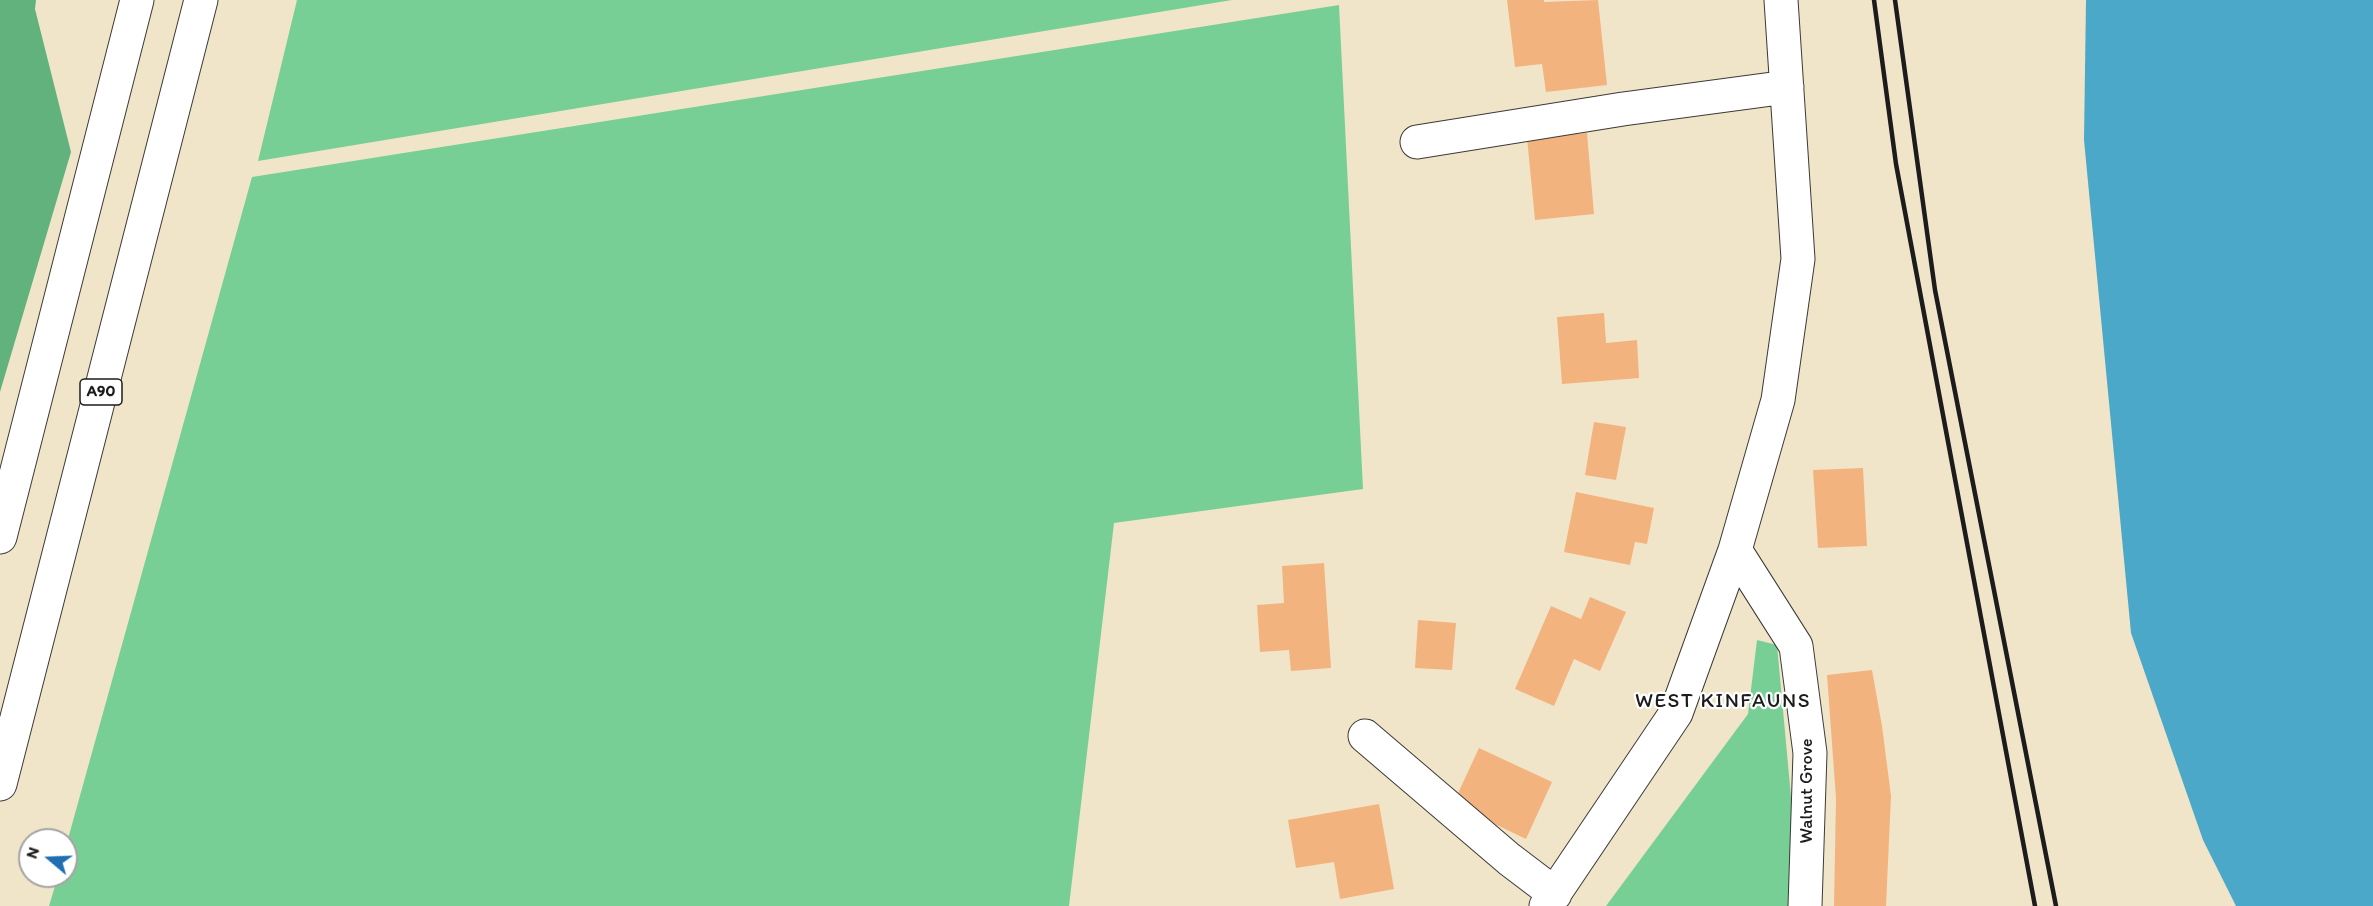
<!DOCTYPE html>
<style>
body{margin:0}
#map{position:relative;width:2373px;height:906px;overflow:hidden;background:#f0e5c9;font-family:Itim,sans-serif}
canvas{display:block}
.north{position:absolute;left:18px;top:828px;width:60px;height:60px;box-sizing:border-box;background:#fff;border:2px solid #a4a4a4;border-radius:50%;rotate:289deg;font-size:16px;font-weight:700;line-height:24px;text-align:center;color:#1c1c1c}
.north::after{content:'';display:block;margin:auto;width:21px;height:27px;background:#1f6fb2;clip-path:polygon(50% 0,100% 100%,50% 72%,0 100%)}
</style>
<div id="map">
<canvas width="2373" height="906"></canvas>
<div class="north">N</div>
</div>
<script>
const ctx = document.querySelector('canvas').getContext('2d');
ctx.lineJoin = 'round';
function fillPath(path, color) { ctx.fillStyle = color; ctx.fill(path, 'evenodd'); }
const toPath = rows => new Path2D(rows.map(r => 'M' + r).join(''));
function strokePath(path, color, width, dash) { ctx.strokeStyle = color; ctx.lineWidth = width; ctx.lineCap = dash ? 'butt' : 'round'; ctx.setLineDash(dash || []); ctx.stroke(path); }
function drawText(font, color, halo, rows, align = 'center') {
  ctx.font = font + ' Itim,sans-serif'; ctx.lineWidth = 4.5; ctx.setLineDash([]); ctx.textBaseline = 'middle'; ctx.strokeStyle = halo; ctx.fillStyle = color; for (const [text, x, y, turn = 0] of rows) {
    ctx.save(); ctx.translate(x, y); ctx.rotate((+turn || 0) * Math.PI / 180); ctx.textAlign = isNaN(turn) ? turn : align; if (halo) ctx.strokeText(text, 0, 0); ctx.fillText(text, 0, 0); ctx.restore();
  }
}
fillPath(toPath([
 [297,0,1232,0,258,161],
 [1339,5,1363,489,1114,523,1069,906,49,906,58,876,66,876,66,846,252,177],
 [1757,640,1777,645,1798,873,1794,906,1606,906,1748,714]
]), '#78cf95');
fillPath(toPath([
 [0,0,36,0,35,9,71,152,0,392]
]), '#62b27e');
fillPath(toPath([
 [2086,0,2373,0,2373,906,2236,906,2203,840,2131,633,2084,140]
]), '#4ba8c9');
fillPath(toPath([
 [1507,0,1544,0,1544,2,1598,0,1607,85,1546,92,1542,64,1515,67],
 [1587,133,1594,214,1535,220,1527,138],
 [1604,313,1606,343,1637,340,1639,378,1562,384,1557,317],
 [1594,422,1626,427,1616,480,1585,475],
 [1863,468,1867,546,1818,548,1813,470],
 [1576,492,1654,508,1647,544,1635,542,1630,565,1564,552],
 [1324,563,1331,668,1291,671,1289,650,1260,652,1257,605,1284,603,1282,566],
 [1590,597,1626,612,1600,671,1574,659,1554,706,1515,689,1551,606,1581,619],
 [1418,620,1456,623,1452,670,1415,668],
 [1872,670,1882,726,1891,796,1886,906,1834,906,1836,798,1827,675],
 [1479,748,1552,782,1526,839,1453,804],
 [1379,804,1394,889,1340,899,1334,862,1296,868,1288,820]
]), '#f3b37f');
const minor = toPath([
 [1417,142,1623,109,1787,87],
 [1735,550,1796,646,1810,753,1805,906],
 [1365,736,1509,859,1555,894],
 [1546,906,1676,713,1735,550,1778,400,1798,259,1781,0]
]);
const highway = toPath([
 [0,537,137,0],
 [0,784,201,0]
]);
strokePath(minor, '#3c3a36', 35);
strokePath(highway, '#3c3a36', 35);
strokePath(minor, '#fff', 33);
strokePath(highway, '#fff', 33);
strokePath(toPath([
 [1874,0,1896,164,2035,906],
 [1895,0,1935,290,2056,906]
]), '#1c1c1c', 4.5);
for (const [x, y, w] of [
 [101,392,42]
]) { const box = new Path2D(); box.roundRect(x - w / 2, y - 13, w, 26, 4.5); ctx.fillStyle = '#fff'; ctx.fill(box); strokePath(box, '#1c1c1c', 1.5); }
drawText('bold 16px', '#1c1c1c', null, [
 ["A90",101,392]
]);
drawText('18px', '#1c1c1c', '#fff', [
 ["Walnut Grove",1807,791,-90]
]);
ctx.letterSpacing = '1.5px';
drawText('21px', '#1c1c1c', '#fff', [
 ["WEST KINFAUNS",1723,702]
]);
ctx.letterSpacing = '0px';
</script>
